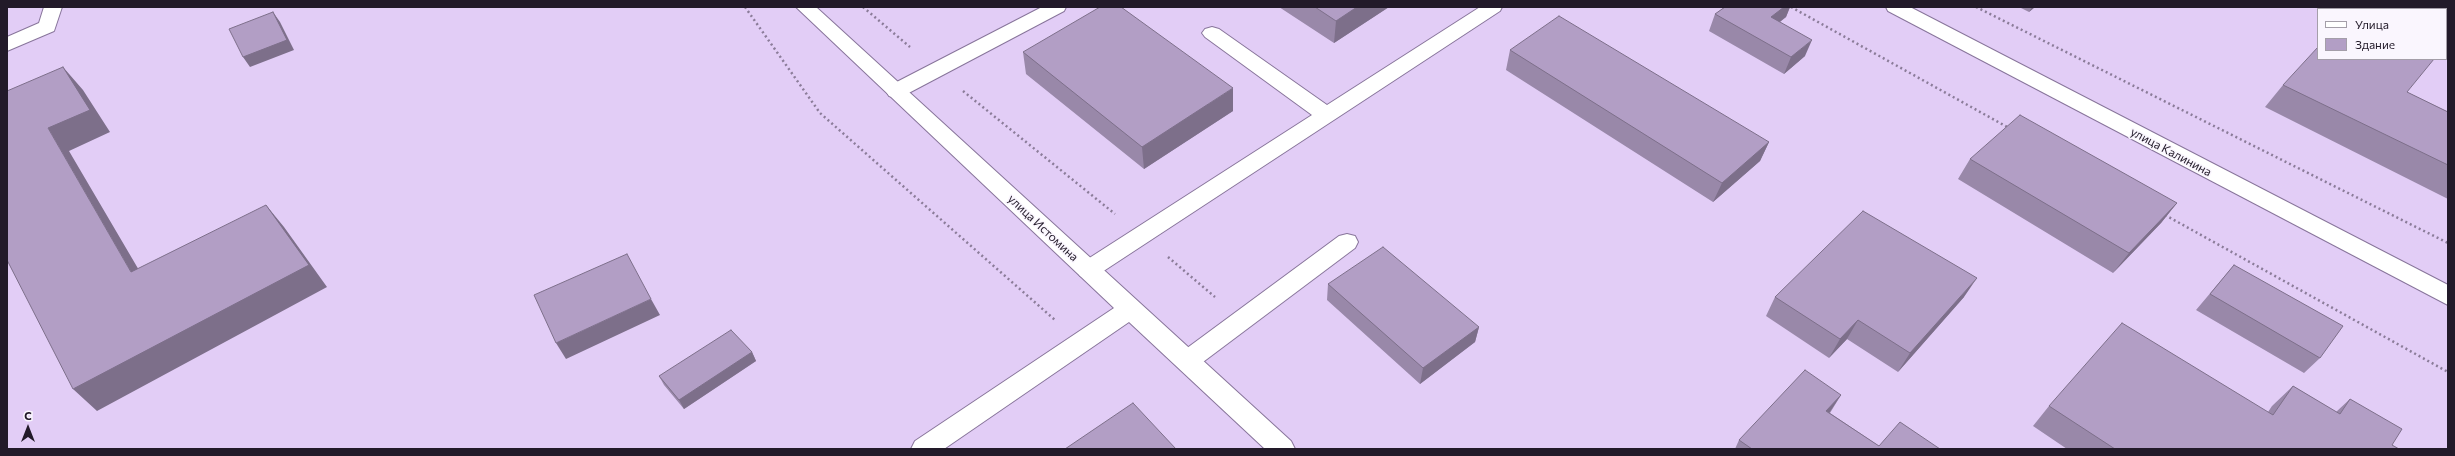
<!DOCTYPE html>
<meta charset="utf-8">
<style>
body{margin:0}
#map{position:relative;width:2455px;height:456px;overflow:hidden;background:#e2cdf6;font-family:Commissioner,sans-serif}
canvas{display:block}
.frame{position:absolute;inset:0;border:8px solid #221a29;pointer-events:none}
.legend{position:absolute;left:2317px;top:8px;width:130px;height:52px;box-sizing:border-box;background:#faf6fe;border:1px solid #a49ea9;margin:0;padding:5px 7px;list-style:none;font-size:12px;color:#221a29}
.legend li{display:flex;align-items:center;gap:8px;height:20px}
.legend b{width:20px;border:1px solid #a49ea9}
.north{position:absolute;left:8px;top:408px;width:40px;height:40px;-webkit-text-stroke:3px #faf6fe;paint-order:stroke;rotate:0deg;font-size:11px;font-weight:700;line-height:16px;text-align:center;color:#221a29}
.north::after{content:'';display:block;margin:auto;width:14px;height:18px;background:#221a29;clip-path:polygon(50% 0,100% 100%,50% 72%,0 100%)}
</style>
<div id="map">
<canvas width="2455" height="456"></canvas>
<div class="frame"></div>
<ul class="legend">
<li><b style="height:5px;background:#fff"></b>Улица</li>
<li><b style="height:11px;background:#b29ec5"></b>Здание</li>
</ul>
<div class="north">С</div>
</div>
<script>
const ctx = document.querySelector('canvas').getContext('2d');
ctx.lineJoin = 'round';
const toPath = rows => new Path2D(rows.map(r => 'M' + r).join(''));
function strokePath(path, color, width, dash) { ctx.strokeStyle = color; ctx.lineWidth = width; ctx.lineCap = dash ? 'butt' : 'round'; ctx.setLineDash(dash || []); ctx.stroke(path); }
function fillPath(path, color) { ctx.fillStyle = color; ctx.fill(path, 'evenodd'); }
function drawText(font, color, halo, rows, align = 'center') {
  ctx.font = font + ' Commissioner,sans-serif'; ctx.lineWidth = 3; ctx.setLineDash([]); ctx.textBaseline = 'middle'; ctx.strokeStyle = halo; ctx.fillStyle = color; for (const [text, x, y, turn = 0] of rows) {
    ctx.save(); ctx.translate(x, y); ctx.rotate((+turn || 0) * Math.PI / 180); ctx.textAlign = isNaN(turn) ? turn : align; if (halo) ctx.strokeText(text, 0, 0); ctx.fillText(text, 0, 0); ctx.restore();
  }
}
const lane = toPath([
 [44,7,62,7,54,31,7,51,7,37,39,23,44,7],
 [1042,7,1066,7,1064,11,903,96,896,98,889,96,886,91,889,86,1042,7],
 [1480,7,1502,7,1500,11,1096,276,1088,279,1080,276,1077,270,1080,264,1312,115,1205,37,1202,33,1205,29,1212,27,1219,29,1327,105,1480,7],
 [1347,234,1355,236,1358,242,1355,248,1195,368,1187,371,1179,368,1175,361,1179,354,1339,236,1347,234]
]);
const street = toPath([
 [796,7,816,7,1291,441,1295,449,1265,449,1129,322,944,449,911,449,915,441,1114,308,796,7]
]);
const primary = toPath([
 [1886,7,1910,7,2448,285,2448,305,1888,11,1886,7]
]);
strokePath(lane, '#88759b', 2);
strokePath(street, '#88759b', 2);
strokePath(primary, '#88759b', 2);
strokePath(toPath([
 [745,7,820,113,1055,320],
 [863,7,910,47],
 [1791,7,2009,128],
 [1976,7,2448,243],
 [963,91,1115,214],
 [2165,215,2448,372],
 [1168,257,1215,297]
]), '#8b7c99', 2.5, [2, 3]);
fillPath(lane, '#fff');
fillPath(street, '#fff');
fillPath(primary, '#fff');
fillPath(toPath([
 [1279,7,1389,7,1334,43],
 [1725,7,1790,7,1786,17,1780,22,1805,56,1784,74,1709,31,1715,14],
 [2019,7,2035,7,2029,12],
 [1510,50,1769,142,1760,161,1713,202,1506,70],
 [1023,52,1233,111,1144,169,1026,74],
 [2283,85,2407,92,2448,112,2448,199,2265,107],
 [1970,159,2177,203,2161,223,2113,273,1958,179],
 [2234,265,2320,358,2304,373,2196,310],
 [1328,284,1479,327,1475,342,1420,384,1327,300],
 [1775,297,1964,297,1898,372,1847,339,1829,358,1766,316],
 [752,352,756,361,684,409,664,385,659,376],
 [2293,386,2336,412,2350,399,2392,445,2399,449,2067,449,2033,426,2049,406,2268,412,2272,406],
 [1841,395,1830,413,1879,446,1940,449,1735,449,1739,440]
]), '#9988a9');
fillPath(toPath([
 [1357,7,1389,7,1334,43,1336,21],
 [1784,7,1790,7,1786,17,1765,33,1771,17],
 [2032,7,2035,7,2029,12],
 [273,12,280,22,294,50,250,67,243,57],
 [1812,40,1805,56,1784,74,1791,57],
 [63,67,83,90,110,132,69,151,153,294,131,272,48,128],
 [1233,88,1233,111,1144,169,1142,147],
 [1769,142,1760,161,1713,202,1722,183],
 [2177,203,2161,223,2113,273,2129,253],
 [266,205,284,227,327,287,97,411,73,389],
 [1977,278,1964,297,1898,372,1910,353],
 [651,299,660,315,566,359,556,343],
 [1858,320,1847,339,1829,358,1840,339],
 [1479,327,1475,342,1420,384,1423,368],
 [752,352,756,361,684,409,679,400],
 [1841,395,1829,413,1826,411]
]), '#7d6f8a');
const building = toPath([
 [1100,7,1121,7,1233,88,1142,147,1023,52,1100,7],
 [1315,7,1357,7,1336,21,1315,7],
 [1725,7,1784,7,1771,17,1812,40,1791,57,1715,14,1725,7],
 [2354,7,2448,7,2448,42,2446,44,2446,9,2352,9,2354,7],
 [273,12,287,40,243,57,229,29,273,12],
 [1559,16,1769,142,1722,183,1510,50,1559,16],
 [2318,47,2318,59,2434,59,2407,92,2448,112,2448,165,2283,85,2318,47],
 [63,67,90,110,48,128,131,272,266,205,309,265,73,389,7,260,7,91,63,67],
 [2020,115,2177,203,2129,253,1970,159,2020,115],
 [1863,211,1977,278,1910,353,1858,320,1840,339,1775,297,1863,211],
 [1383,247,1479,327,1423,368,1328,284,1383,247],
 [627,254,651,299,556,343,534,295,627,254],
 [2234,265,2343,326,2320,358,2210,294,2234,265],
 [2122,323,2273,415,2293,386,2340,414,2350,399,2402,429,2392,445,2399,449,2115,449,2049,406,2122,323],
 [731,330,752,352,679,400,659,376,731,330],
 [1805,370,1841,395,1826,411,1879,446,1900,422,1940,449,1752,449,1739,440,1805,370],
 [1133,403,1176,449,1065,449,1133,403]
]);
fillPath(building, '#b29ec5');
strokePath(building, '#7d6f8a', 1);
drawText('12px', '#221a29', '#faf6fe', [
 ["улица Калинина",2171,152,28],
 ["улица Истомина",1043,228,43]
]);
</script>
